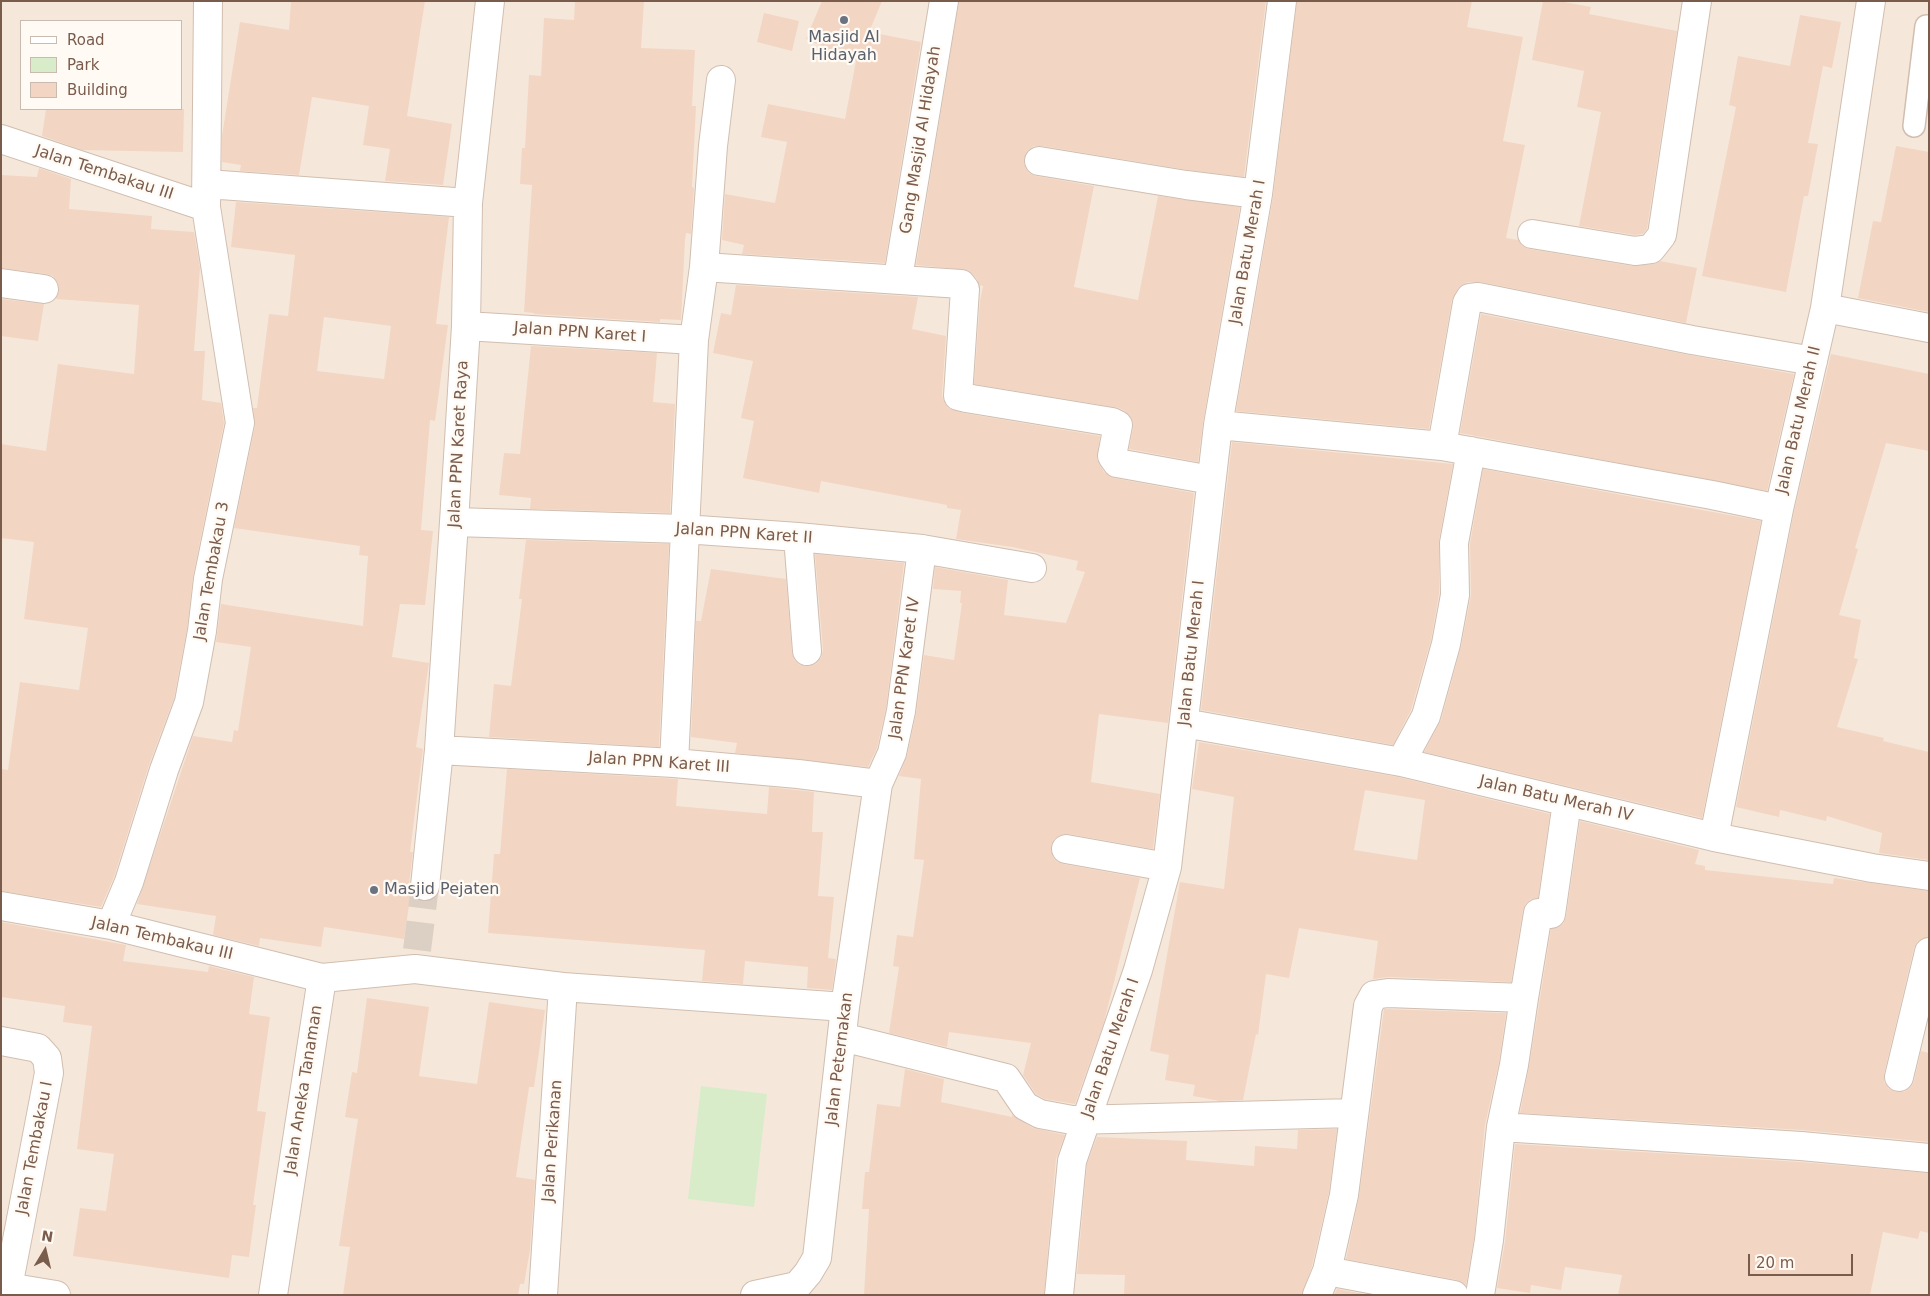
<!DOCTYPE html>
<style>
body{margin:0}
#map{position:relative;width:1930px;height:1296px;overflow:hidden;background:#fdf6ec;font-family:"DejaVu Sans",sans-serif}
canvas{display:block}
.frame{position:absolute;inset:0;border:2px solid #7a5c4d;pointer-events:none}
.legend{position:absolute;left:20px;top:20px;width:162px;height:90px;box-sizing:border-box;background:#fffaf3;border:1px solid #cabbb1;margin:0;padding:6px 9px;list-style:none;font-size:15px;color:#7a5c4d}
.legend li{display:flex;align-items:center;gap:10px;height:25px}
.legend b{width:25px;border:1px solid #cabbb1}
.north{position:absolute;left:20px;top:1226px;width:50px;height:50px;-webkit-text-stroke:4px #fffaf3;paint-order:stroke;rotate:9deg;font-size:14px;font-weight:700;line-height:20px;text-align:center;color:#7a5c4d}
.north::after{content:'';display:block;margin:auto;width:18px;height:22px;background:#7a5c4d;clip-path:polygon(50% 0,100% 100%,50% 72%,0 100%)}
.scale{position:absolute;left:1748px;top:1254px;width:105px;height:22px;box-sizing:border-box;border:2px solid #7a5c4d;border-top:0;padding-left:6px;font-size:15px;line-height:18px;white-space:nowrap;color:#7a5c4d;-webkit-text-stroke:4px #fffaf3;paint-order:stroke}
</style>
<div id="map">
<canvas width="1930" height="1296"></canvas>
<div class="frame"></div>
<ul class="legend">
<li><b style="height:6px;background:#fff"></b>Road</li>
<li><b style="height:14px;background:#d8ecc9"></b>Park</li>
<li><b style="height:14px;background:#f3d5c3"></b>Building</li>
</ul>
<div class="north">N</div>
<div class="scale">20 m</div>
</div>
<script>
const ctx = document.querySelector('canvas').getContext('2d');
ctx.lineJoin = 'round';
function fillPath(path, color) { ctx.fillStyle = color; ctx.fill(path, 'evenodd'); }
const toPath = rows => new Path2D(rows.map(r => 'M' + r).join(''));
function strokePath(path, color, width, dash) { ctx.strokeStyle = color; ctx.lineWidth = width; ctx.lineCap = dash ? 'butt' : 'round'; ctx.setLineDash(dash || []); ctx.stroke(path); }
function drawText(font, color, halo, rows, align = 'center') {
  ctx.font = font + ' "DejaVu Sans",sans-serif'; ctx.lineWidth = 4.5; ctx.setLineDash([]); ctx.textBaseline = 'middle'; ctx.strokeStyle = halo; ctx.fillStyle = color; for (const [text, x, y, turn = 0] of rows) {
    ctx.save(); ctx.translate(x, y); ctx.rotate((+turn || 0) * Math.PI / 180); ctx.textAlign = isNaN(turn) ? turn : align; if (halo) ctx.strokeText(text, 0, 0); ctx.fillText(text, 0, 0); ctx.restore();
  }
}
fillPath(toPath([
 [1,1,1929,1,1929,1295,1,1295],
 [21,21,181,21,181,109,21,109]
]), '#f5e8da');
fillPath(toPath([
 [701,1086,767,1094,754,1207,688,1199]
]), '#d8ecc9');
fillPath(toPath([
 [291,1,425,1,407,116,452,124,443,185,385,181,390,149,363,145,369,106,312,97,299,175,240,171,241,165,222,162,222,136,240,22,289,30],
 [575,1,644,1,641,48,695,50,692,106,696,106,692,187,694,188,691,234,686,233,685,240,681,320,660,319,660,322,534,314,534,313,524,312,532,185,520,184,522,148,525,148,529,75,541,76,544,18,574,20],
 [822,1,882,1,869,32,921,42,885,263,742,254,744,245,722,240,725,194,775,203,787,142,761,137,768,104,845,119,856,61,806,39],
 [959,1,1266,1,1244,177,1188,170,1042,146,1034,146,1027,151,1024,159,1025,167,1029,173,1036,176,1094,186,1074,287,1138,300,1158,196,1240,207,1203,422,1198,462,1129,449,1133,428,1132,419,1125,411,1119,408,974,384,980,301,983,286,979,285,977,279,968,270,916,265],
 [1297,1,1472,1,1467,27,1523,37,1503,141,1525,145,1506,238,1518,240,1522,246,1529,249,1632,266,1653,264,1660,261,1697,268,1686,323,1481,282,1468,282,1462,285,1457,290,1452,300,1429,429,1236,411,1273,197],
 [1543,1,1559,1,1591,7,1589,14,1677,31,1647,229,1643,234,1635,235,1579,226,1601,112,1577,107,1584,71,1532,60],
 [764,13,799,21,792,51,757,42],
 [1800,15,1841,22,1832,68,1823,66,1808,143,1818,144,1808,196,1804,196,1786,292,1702,276,1736,107,1729,105,1738,56,1790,66],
 [46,109,184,109,183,152,82,150,42,136],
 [1896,146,1929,152,1929,312,1858,298,1873,221,1881,222],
 [39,168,71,179,69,209,152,216,151,229,194,232,200,268,194,351,205,351,202,400,221,403,224,423,193,576,187,629,174,698,149,765,114,877,101,907,1,891,1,769,8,770,20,682,79,690,88,628,24,619,34,542,1,538,1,444,46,451,58,364,134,374,139,305,56,299,59,291,58,283,53,276,46,274,1,268,1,175,37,177],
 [236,202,449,217,436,324,448,325,435,421,430,420,421,530,433,531,425,605,400,604,392,657,429,663,416,747,423,749,410,852,413,852,409,884,411,892,404,939,324,927,321,947,260,938,259,946,213,935,216,916,137,904,193,736,232,742,234,730,238,731,251,647,216,642,221,604,363,626,368,556,359,555,360,546,234,528,255,426,253,408,257,408,269,314,288,316,295,255,231,247],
 [324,317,391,326,384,379,317,371],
 [736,285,918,297,912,329,946,336,942,395,944,402,948,408,963,413,1100,436,1097,460,1104,472,1114,478,1194,493,1168,723,1099,714,1091,782,1160,794,1153,849,1069,834,1060,835,1054,839,1051,846,1052,855,1056,861,1063,864,1140,878,1104,1022,1075,1104,1045,1099,1036,1094,1023,1075,1031,1043,949,1032,947,1047,889,1033,899,967,893,966,897,935,913,937,924,860,914,859,921,779,899,776,907,756,916,714,924,655,954,660,962,603,960,603,961,591,933,589,935,567,1008,580,1004,615,1066,623,1085,572,1076,570,1078,561,1012,547,956,539,961,510,947,508,947,505,821,481,819,493,743,478,754,421,741,418,753,361,713,353,721,313,731,315],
 [1,299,44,304,38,341,1,336],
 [1481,314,1689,355,1794,374,1767,491,1460,433],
 [531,346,657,353,653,402,675,404,670,513,530,509,531,498,499,495,504,453,520,454],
 [1831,354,1929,374,1929,451,1886,443,1855,548,1858,549,1839,615,1861,620,1854,658,1858,659,1837,727,1884,738,1883,741,1929,752,1929,860,1879,853,1882,833,1827,816,1826,821,1780,810,1779,817,1736,807,1794,512],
 [1232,442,1453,464,1439,540,1439,594,1431,640,1411,710,1393,745,1201,710],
 [1483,469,1761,521,1702,818,1424,752,1441,720,1461,647,1471,595,1470,544],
 [526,540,669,544,659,747,489,737,494,684,511,686,522,599,519,599],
 [815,554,904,563,886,708,877,748,868,767,735,753,737,743,691,737,696,621,701,621,711,569,786,579,792,653,794,660,800,665,809,666,816,664,821,658,823,650],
 [1199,742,1398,777,1550,814,1538,898,1531,899,1526,903,1523,910,1511,982,1389,977,1373,979,1378,941,1299,928,1289,978,1266,974,1258,1035,1256,1034,1243,1100,1220,1101,1193,1096,1195,1085,1165,1080,1169,1055,1150,1051,1180,882,1224,889,1234,797,1192,789],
 [1365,790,1425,800,1417,860,1354,850],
 [507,769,678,779,676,806,767,814,769,787,814,792,812,832,823,832,818,896,834,897,828,958,836,959,832,990,807,988,808,967,745,961,743,984,702,981,705,950,488,933,494,854,500,854],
 [1580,821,1699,850,1695,864,1705,866,1705,870,1833,884,1834,878,1929,891,1929,937,1918,941,1914,948,1884,1074,1884,1082,1889,1089,1896,1092,1904,1092,1911,1087,1914,1081,1921,1051,1929,1053,1929,1142,1802,1130,1520,1113,1529,1067,1551,929,1558,928,1563,924,1566,917],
 [1,922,126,945,123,961,208,972,209,966,254,977,249,1014,270,1017,257,1111,266,1112,253,1205,256,1205,249,1257,232,1255,229,1278,73,1256,80,1208,106,1211,114,1154,77,1149,92,1026,63,1022,65,1006,1,997],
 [367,998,429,1007,419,1076,477,1084,489,1002,545,1010,534,1087,529,1087,516,1177,535,1180,530,1250,524,1284,520,1284,518,1295,343,1295,350,1247,339,1246,358,1119,345,1117,352,1072,357,1073],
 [1384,1009,1506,1013,1499,1062,1485,1125,1474,1238,1466,1285,1457,1280,1346,1259,1359,1197],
 [905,1069,944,1079,941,1102,1012,1117,1012,1115,1033,1128,1065,1135,1056,1159,1044,1295,864,1295,869,1209,862,1209,865,1172,869,1172,877,1104,900,1107],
 [1337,1129,1329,1192,1312,1266,1302,1295,1124,1294,1125,1275,1077,1274,1087,1164,1097,1137,1187,1141,1186,1160,1254,1166,1255,1146,1297,1149,1298,1130],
 [1515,1144,1800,1162,1929,1173,1929,1233,1920,1231,1918,1239,1883,1232,1870,1295,1618,1295,1622,1275,1565,1267,1561,1290,1531,1285,1530,1293,1497,1288,1505,1242],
 [1337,1289,1369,1295,1334,1295]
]), '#f3d5c3');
strokePath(toPath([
 [417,950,425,886]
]), '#dcd0c4', 28, [28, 14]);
const service = toPath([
 [1914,126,1926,26,1929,26]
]);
const minor = toPath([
 [1,139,206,207],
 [1039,161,1186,185,1258,194],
 [207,184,468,203],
 [1532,234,1635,251,1651,249,1662,235,1697,1],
 [704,267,961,284,965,289,958,396,966,398,1112,422,1118,425,1112,456,1117,463,1211,480],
 [898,278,944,1],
 [1,283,44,289],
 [1825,308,1929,328],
 [466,326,694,340],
 [1218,425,1442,446,1712,495,1779,509],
 [1442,446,1467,303,1470,298,1478,297,1692,340,1813,361],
 [454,522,684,529,798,537,922,549,1032,568],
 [798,537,807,651],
 [1184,723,1401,762,1714,837,1872,868,1929,876],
 [439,750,674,763,798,774,878,784],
 [1401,762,1426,716,1446,644,1455,595,1454,543,1471,451],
 [674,763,694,340,704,267,713,146,721,80],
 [1714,837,1779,509,1825,308,1871,1],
 [1066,849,1167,867],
 [425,886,439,750,454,522,466,326,468,203,490,1],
 [1,906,111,925,322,978,415,969,563,987,543,1295],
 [111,925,129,882,164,770,189,702,202,631,208,579,240,423,206,207,208,1],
 [563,987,845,1007],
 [842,1037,1006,1078,1025,1106,1040,1114,1072,1120,1354,1113],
 [1,1041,38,1048,47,1058,49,1073,8,1287],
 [1899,1077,1929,952],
 [1501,1127,1801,1146,1929,1158],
 [1327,1271,1454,1295],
 [1,1286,56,1295],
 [273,1295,322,978],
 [755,1295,797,1286,808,1273,817,1258,845,1007,878,784,892,753,901,711,922,549],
 [1059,1295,1072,1161,1138,970,1167,867,1218,425,1258,194,1282,1],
 [1317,1295,1327,1271,1344,1195,1368,1006,1374,995,1388,993,1524,998,1538,913,1551,914,1567,802],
 [1480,1295,1489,1240,1501,1127,1514,1065,1524,998]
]);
strokePath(service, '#d1beb0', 24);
strokePath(minor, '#d1beb0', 30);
strokePath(service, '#fff', 21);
strokePath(minor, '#fff', 28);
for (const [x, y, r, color] of [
 [844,20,5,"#6b7280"],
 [374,890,5,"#6b7280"]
]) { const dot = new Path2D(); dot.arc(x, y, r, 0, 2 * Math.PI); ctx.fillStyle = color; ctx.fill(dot); strokePath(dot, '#fffaf3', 2); }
drawText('16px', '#5b616d', '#fffaf3', [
 ["Masjid Al",844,38],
 ["Hidayah",844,56],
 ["Masjid Pejaten",384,890,"left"]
]);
drawText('16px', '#7a5c4d', '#fffaf3', [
 ["Gang Masjid Al Hidayah",921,140,-81],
 ["Jalan Tembakau III",104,173,18],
 ["Jalan Batu Merah I",1248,252,-80],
 ["Jalan PPN Karet I",580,333,4],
 ["Jalan Batu Merah II",1799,420,-77],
 ["Jalan PPN Karet Raya",459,444,-87],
 ["Jalan PPN Karet II",744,534,4],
 ["Jalan Tembakau 3",212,571,-80],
 ["Jalan Batu Merah I",1192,653,-84],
 ["Jalan PPN Karet IV",905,668,-82],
 ["Jalan PPN Karet III",659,763,4],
 ["Jalan Batu Merah IV",1556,799,13],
 ["Jalan Tembakau III",162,939,13],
 ["Jalan Batu Merah I",1111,1048,-71],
 ["Jalan Peternakan",840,1059,-83],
 ["Jalan Aneka Tanaman",304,1090,-81],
 ["Jalan Perikanan",553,1141,-86],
 ["Jalan Tembakau I",35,1148,-79]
]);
</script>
